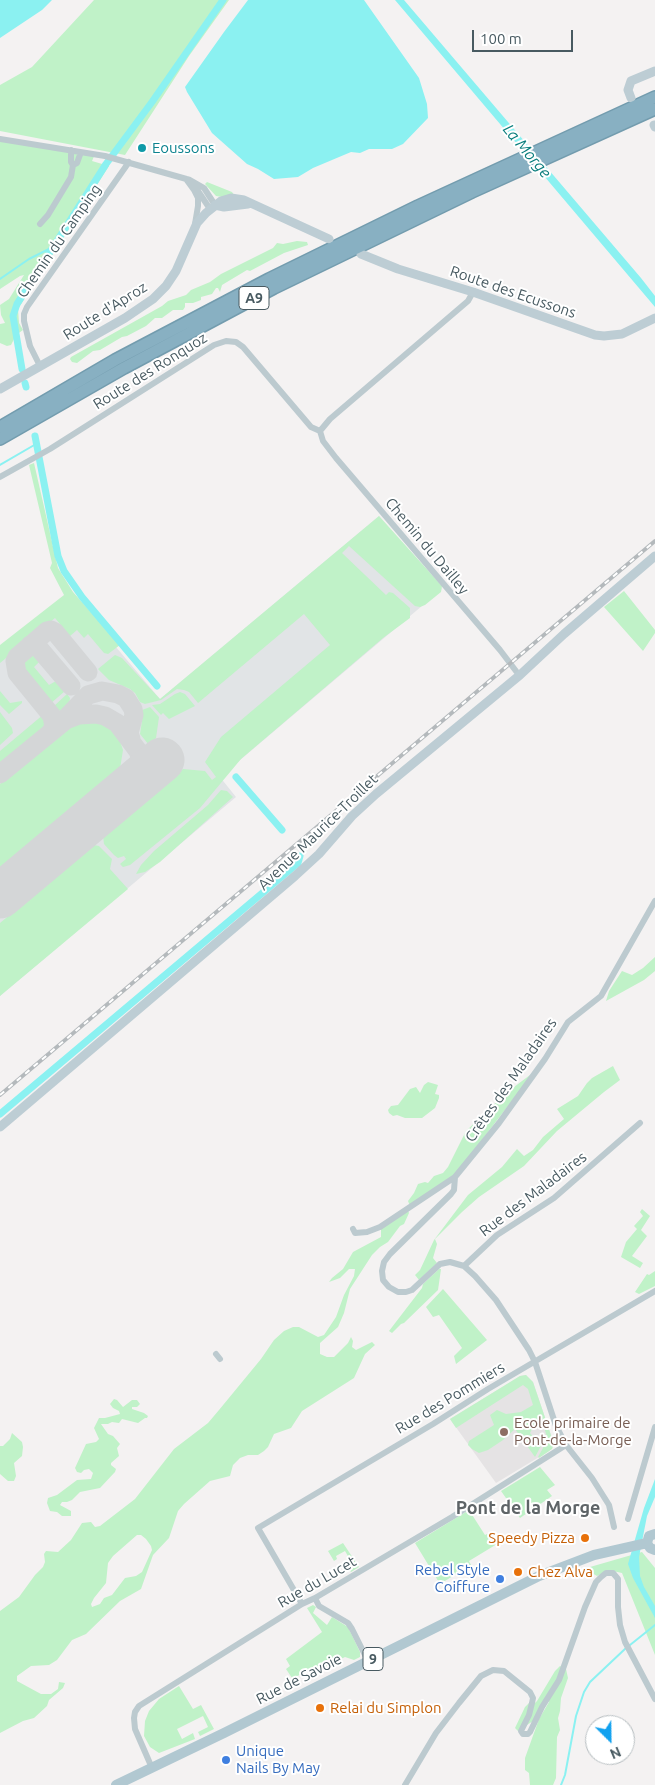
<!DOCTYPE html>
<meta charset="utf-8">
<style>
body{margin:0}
#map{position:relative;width:655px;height:1785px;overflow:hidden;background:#f4f2f2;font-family:Ubuntu,sans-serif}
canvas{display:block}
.north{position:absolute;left:585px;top:1715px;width:50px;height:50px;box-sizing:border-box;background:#fff;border:1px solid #b6bdc0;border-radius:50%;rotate:157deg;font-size:14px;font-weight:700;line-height:20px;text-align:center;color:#485a61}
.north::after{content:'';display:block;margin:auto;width:18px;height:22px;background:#11a1ef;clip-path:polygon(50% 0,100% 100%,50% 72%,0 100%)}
.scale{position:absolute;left:472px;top:30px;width:101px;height:22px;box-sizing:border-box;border:2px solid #485a61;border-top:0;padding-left:6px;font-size:15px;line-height:18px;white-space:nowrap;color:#485a61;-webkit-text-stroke:4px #fff;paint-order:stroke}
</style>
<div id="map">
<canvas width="655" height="1785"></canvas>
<div class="north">N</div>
<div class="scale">100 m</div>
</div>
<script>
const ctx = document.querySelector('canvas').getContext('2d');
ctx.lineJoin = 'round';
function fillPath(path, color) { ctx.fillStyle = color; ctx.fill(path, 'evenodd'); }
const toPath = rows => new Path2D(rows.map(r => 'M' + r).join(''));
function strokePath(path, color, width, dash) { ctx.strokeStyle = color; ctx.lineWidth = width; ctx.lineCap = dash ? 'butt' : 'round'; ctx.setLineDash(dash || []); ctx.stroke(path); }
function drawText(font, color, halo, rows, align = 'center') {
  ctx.font = font + ' Ubuntu,sans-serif'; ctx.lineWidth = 4; ctx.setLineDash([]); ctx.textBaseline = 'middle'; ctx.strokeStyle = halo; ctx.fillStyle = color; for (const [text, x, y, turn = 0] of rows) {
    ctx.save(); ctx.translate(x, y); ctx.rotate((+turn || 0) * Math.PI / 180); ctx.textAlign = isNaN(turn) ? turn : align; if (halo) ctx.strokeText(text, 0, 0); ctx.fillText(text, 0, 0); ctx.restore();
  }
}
fillPath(toPath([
 [526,1375,533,1382,554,1444,549,1451,496,1483,450,1419,520,1376]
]), '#e5e3e4');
fillPath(toPath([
 [379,516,442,589,220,777,236,797,0,996,0,649,71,594,160,699]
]), '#e1e4e6');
fillPath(toPath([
 [94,0,229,0,189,56,125,155,0,131,0,85,32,67],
 [0,139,95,154,92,161,109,166,18,309,19,323,23,330,16,335,11,345,7,346,0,343,0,324,5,323,1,315,0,305,9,299,24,275,20,276,0,289],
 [207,182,232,192,234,195,222,197,216,196,205,184],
 [297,241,307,242,308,245,284,253,250,271,247,270,222,285,220,292,218,288,216,288,212,294,201,297,201,300,193,303,185,303,185,307,183,310,173,310,162,318,155,318,146,326,127,336,122,337,100,350,93,351,77,363,72,362,70,359,71,357,162,306,168,301,186,295,191,290,210,282,221,274,273,248,277,243,283,244],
 [34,463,58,568,73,592,120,645,108,654,104,653,88,634,84,638,77,630,70,636,55,618,0,663,0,645,64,595,50,568,52,563,29,465],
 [379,516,442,586,441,592,425,605,420,607,415,606,349,546,342,553,386,595,389,592,393,593,410,608,410,618,383,638,241,759,200,808,130,865,123,867,120,864,126,859,124,856,118,858,114,855,104,844,103,836,183,769,205,771,212,780,216,777,205,762,221,737,330,645,304,614,198,703,189,692,184,690,177,689,161,700,145,704,140,702,135,693,130,689,109,680,98,669,115,655,122,658,160,699],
 [624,591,655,630,655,633,643,651,604,607],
 [31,655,35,656,40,661,34,667,49,685,56,681,65,691,50,704,21,670,20,666,23,658],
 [0,691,10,703,22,701,22,703,9,714,0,705],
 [180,692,185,694,195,706,169,719,163,713,161,715,152,705,160,704,175,694],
 [67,694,70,698,69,706,63,711,55,710,53,707],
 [150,707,159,717,156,738,149,745,140,734,143,714,142,710],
 [0,712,12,728,13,733,0,745],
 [44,714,47,720,47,725,0,764,0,751],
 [92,719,113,731,120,741,123,750,120,769,0,870,0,784,69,727,80,721],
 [221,790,227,791,233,797,160,862,145,872,136,874,141,865,154,851,208,805],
 [94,845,99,846,112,859,110,869,128,889,0,996,0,923],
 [655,957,655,971,644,980,606,1001,609,991,622,971,632,975,643,968],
 [613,1066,620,1080,604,1092,557,1131,524,1166,479,1197,462,1212,435,1239,437,1244,433,1258,437,1263,419,1280,415,1275,420,1270,434,1240,468,1195,502,1167,517,1149,524,1156,533,1150,543,1137,564,1119,557,1109,578,1096,587,1083,592,1078],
 [534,1072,455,1175,410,1206,408,1201,414,1193,418,1184,425,1182,428,1183,434,1176,443,1173,448,1167,466,1131,506,1093],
 [428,1082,438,1085,435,1094,439,1095,439,1098,435,1108,422,1118,405,1118,397,1115,393,1116,389,1113,388,1110,391,1106,398,1105,410,1089,416,1087,420,1093,424,1085],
 [642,1209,650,1216,641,1230,647,1236,632,1256,643,1263,640,1268,621,1257,626,1242,637,1229,634,1226,643,1216,640,1212],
 [408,1210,409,1213,404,1224,400,1226,388,1242,380,1247,372,1255,350,1289,344,1313,338,1327,320,1343,320,1354,327,1357,334,1357,348,1343,351,1337,353,1341,352,1347,356,1350,372,1342,375,1345,365,1354,354,1378,302,1411,291,1428,274,1434,268,1447,264,1451,258,1455,248,1455,240,1458,233,1465,230,1476,210,1481,184,1504,178,1511,169,1538,153,1555,141,1589,120,1601,86,1634,72,1640,57,1660,49,1665,31,1666,17,1676,17,1681,41,1694,51,1694,58,1689,59,1682,65,1683,63,1688,49,1700,47,1706,34,1718,23,1721,0,1733,0,1611,19,1597,35,1575,43,1567,45,1562,44,1554,46,1551,58,1552,71,1540,82,1523,91,1522,95,1527,100,1526,135,1499,174,1449,208,1423,219,1410,261,1359,274,1340,284,1331,293,1327,299,1327,318,1337,324,1335,336,1317,344,1295,354,1276,355,1269,349,1269,340,1278,329,1282,332,1278,343,1269,353,1252,381,1237,381,1229],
 [137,1535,141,1535,146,1539,151,1546,152,1550,142,1572,136,1576,125,1578,112,1595,104,1598,100,1604,92,1607,91,1604,94,1598,106,1583,108,1563,113,1556],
 [439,1269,441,1269,438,1290,404,1323,401,1324,392,1333,389,1331,422,1288,423,1284],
 [655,1271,655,1286,639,1294,635,1292,647,1274,649,1275],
 [443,1289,487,1340,456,1364,454,1356,462,1348,439,1315,433,1317,426,1307],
 [526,1375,533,1382,554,1444,552,1449,539,1458,538,1457,543,1448,547,1437,543,1424,540,1423,532,1429,530,1433,541,1446,535,1457,515,1429,503,1440,488,1450,479,1453,472,1449,468,1445,469,1441,494,1425,490,1415,497,1410,506,1414,521,1412,533,1405,528,1389,523,1385,456,1428,450,1419,520,1376],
 [114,1399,117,1400,123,1407,132,1400,137,1400,140,1404,137,1407,132,1407,132,1409,144,1413,148,1416,147,1418,145,1418,138,1423,122,1419,119,1423,112,1422,108,1424,101,1424,108,1434,113,1436,120,1444,117,1448,119,1456,111,1463,111,1465,116,1469,115,1472,100,1488,80,1492,72,1500,67,1502,62,1502,60,1505,71,1511,71,1516,62,1516,57,1512,50,1511,47,1503,48,1498,57,1495,77,1480,91,1479,93,1473,89,1469,84,1470,81,1473,77,1472,75,1468,86,1444,96,1442,99,1439,94,1428,99,1418,105,1418,120,1414,119,1411,113,1408,110,1404],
 [12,1433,22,1442,23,1447,22,1456,14,1463,16,1476,14,1481,8,1481,0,1474,0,1446,3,1446,10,1439],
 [540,1467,555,1485,547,1490,552,1496,520,1518,501,1491],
 [469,1510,485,1535,491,1532,497,1544,469,1561,471,1565,440,1584,415,1543],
 [343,1543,359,1567,351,1572,347,1567,352,1563,345,1551,336,1556,337,1559,334,1561,328,1551],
 [642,1552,655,1568,655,1655,622,1573,608,1570,597,1576,592,1573,590,1567],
 [313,1605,316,1607,313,1613,327,1625,332,1617,348,1627,360,1652,360,1657,354,1660,345,1657,321,1669,319,1672,314,1670,310,1671,292,1678,286,1669,290,1666,286,1659,322,1632,307,1608],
 [560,1666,566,1669,568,1678,561,1698,560,1711,558,1718,560,1730,557,1737,556,1778,553,1785,530,1785,529,1773,525,1770,525,1758,539,1719,549,1702,547,1698,533,1721,518,1731,515,1728,525,1707,530,1702,533,1705,537,1701,555,1671],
 [179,1686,193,1709,201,1705,214,1729,200,1736,198,1732,208,1727,203,1716,177,1729,182,1739,193,1733,195,1739,159,1753,150,1747,144,1736,145,1721,149,1711,159,1699]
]), '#c0f2c8');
fillPath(toPath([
 [0,0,52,0,42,10,0,38],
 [248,0,364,0,419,78,427,104,428,118,403,144,392,149,369,149,360,153,351,152,313,168,298,177,274,179,258,169,247,164,212,133,187,92,185,87,224,32],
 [395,0,404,0,641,278,655,296,655,307],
 [655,1479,655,1497,647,1516,639,1557,640,1576,644,1587,655,1606,655,1618,633,1578,628,1564,644,1508]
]), '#8bf1f1');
strokePath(toPath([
 [0,279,29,259,53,247],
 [0,465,36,444],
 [630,1645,655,1625],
 [561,1785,565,1775,576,1716,584,1692,590,1682,626,1648]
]), '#8bf1f1', 2);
strokePath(toPath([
 [22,369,13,316,17,304,106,164,152,102,223,0],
 [25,383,26,387],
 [35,436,58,556,64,571,82,597,157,686],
 [236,777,282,830],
 [0,1114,298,863,300,856]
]), '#8bf1f1', 7);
strokePath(toPath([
 [30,645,37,646,71,686],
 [64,720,88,695,102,691,118,694,126,698,133,709,134,715,129,733,131,739],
 [50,733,54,727,52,716,17,673,15,661,17,657,47,631,51,630,55,632,88,672],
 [0,774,66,720,79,715,96,714,105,716,117,723,138,751,142,762,141,768,136,780,130,787]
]), '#d4d6d7', 19);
strokePath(toPath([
 [0,896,162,760]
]), '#d4d6d7', 45);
const highway = toPath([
 [0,427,115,360,269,279,418,206,655,97],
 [0,439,124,368,274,288,472,192,655,109]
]);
strokePath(highway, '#739cae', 14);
strokePath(toPath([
 [0,139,105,156,190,180,204,188,215,205],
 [73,165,77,163,81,152],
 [186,179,194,190,198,198,198,206,195,224],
 [196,188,210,209],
 [40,224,48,215,71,177,73,165,71,162,71,150],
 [40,366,30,346,24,321,24,314,27,307,129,162],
 [320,431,323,441,336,458,500,650,519,675],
 [320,431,330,419,468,301,473,292],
 [0,477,50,449,214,345,226,341,236,342,243,347,311,427,320,431],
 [455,1177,454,1190,451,1194,390,1254,384,1262,382,1271,383,1280,389,1287,398,1292,406,1292,412,1290,440,1264,450,1262,464,1266,475,1276,496,1300,529,1350,535,1362,556,1426,566,1445,592,1478,609,1505,614,1527],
 [353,1229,355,1233,367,1232,380,1227,455,1177,499,1123,545,1059,568,1022,601,996,655,901],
 [464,1266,497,1235,554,1198,640,1123],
 [216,1354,220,1359],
 [628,1519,655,1427],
 [315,1598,319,1606,348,1623,352,1629,368,1661],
 [302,1604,258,1528,433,1424,488,1389,655,1291],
 [152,1768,135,1729,134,1718,135,1712,139,1706,302,1604,315,1598,452,1517,566,1445],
 [405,1785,436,1733,459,1703,481,1676,493,1670,504,1671,530,1692,533,1698,532,1703,529,1715,521,1731,523,1734,528,1734,530,1732,542,1707,559,1680,585,1607,596,1582,601,1577,606,1573,613,1573,618,1579,618,1607,620,1625,625,1642,655,1699]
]), '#bccacf', 6);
strokePath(toPath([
 [631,98,628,90,631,81,655,71],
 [654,125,655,127],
 [215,205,224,207,248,204],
 [361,254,398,269,473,292,595,335,604,336,622,334,655,318],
 [0,389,125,318,153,299,166,286,176,271,197,223,206,213,221,201,231,198,244,200,329,239],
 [0,1127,295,876,319,854,352,816,376,794,520,675,564,634,655,556]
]), '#bdcdd4', 9);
strokePath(toPath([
 [655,1534,649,1536,647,1543,650,1548,655,1550],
 [116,1785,224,1733,539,1576,594,1555,647,1543]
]), '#b1c8d1', 10);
strokePath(highway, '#88b0c2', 11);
const rail = toPath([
 [0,1095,655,541]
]);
strokePath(rail, '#b4b9bc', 4);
strokePath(rail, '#fff', 2, [5.5]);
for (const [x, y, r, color] of [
 [142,148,5,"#0f9aa8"],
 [504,1432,5,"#8d6e63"],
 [585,1538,5,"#e8710a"],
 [518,1572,5,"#e8710a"],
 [500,1579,5,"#3f7fe0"],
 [320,1708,5,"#e8710a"],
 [226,1760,5,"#3f7fe0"]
]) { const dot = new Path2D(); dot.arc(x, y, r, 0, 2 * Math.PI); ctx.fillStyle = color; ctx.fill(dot); strokePath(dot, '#fff', 2); }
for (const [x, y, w] of [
 [254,298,30],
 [373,1659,20]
]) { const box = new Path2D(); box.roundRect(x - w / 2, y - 11.5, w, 23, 4); ctx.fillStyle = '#fff'; ctx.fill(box); strokePath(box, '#485a61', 1); }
drawText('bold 14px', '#485a61', null, [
 ["A9",254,298],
 ["9",373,1659]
]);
drawText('15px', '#0d838f', '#fff', [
 ["Eoussons",152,148]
], 'left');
drawText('15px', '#485a61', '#fff', [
 ["Chemin du Camping",59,241,-55],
 ["Route des Ecussons",513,292,19],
 ["Route d'Aproz",105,311,-32],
 ["Route des Ronquoz",150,371,-32],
 ["Chemin du Dailley",427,546,50],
 ["Avenue Maurice-Troillet",318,832,-44],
 ["Crêtes des Maladaires",511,1080,-55],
 ["Rue des Maladaires",533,1194,-37],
 ["Rue des Pommiers",450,1398,-31],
 ["Rue du Lucet",317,1582,-30],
 ["Rue de Savoie",299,1679,-27]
]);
drawText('15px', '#785e54', '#fff', [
 ["Ecole primaire de",514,1423],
 ["Pont-de-la-Morge",514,1440]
], 'left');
drawText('15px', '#c56008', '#fff', [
 ["Speedy Pizza",575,1538,"right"],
 ["Chez Alva",528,1572],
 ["Relai du Simplon",330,1708]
], 'left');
drawText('15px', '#366cbe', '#fff', [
 ["Rebel Style",490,1570],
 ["Coiffure",490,1587],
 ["Unique",236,1751,"left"],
 ["Nails By May",236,1768,"left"]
], 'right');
drawText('italic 16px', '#097d7c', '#fff', [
 ["La Morge",527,151,50]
]);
drawText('bold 18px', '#5e6467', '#fff', [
 ["Pont de la Morge",528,1508]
]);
</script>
